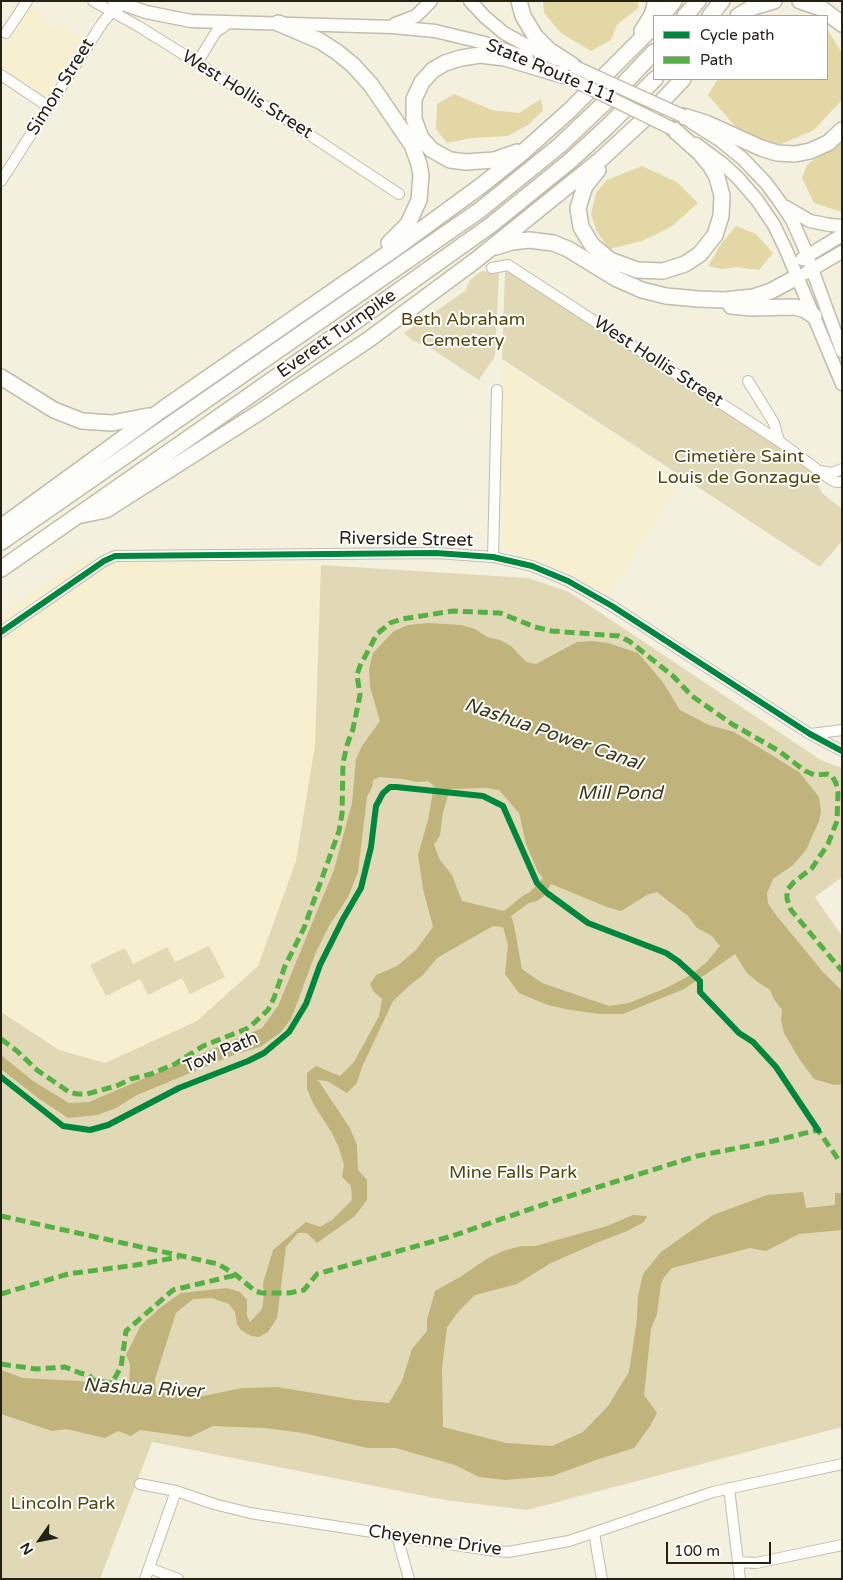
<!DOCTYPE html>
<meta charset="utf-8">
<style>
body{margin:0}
#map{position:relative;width:843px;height:1580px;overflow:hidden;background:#f4f0de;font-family:"Varela Round",sans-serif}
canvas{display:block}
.frame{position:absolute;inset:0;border:2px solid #242115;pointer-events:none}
.legend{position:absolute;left:653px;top:15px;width:175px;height:65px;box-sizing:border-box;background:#fff;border:1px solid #a7a6a1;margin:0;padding:6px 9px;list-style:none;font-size:15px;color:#242115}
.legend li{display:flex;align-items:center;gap:10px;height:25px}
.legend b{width:25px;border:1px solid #a7a6a1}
.north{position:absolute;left:15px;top:1515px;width:50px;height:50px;-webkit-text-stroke:4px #fff;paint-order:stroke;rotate:237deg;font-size:14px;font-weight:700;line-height:20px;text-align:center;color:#242115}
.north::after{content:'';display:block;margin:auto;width:18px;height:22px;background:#242115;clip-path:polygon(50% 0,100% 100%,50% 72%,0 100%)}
.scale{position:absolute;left:666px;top:1542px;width:105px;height:22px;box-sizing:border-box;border:2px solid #242115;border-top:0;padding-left:6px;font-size:15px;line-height:18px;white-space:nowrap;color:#242115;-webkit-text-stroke:4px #fff;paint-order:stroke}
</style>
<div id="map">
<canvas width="843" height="1580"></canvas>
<div class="frame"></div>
<ul class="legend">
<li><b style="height:6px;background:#00873e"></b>Cycle path</li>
<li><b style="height:6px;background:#55b144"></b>Path</li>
</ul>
<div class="north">N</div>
<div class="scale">100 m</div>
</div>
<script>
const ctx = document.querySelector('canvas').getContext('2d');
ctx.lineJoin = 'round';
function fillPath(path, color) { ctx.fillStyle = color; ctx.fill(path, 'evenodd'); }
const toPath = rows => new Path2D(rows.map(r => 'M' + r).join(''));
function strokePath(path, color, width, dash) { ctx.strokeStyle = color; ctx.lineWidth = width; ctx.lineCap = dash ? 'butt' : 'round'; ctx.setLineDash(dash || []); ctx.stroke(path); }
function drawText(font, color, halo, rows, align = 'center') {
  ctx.font = font + ' "Varela Round",sans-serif'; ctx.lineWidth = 4; ctx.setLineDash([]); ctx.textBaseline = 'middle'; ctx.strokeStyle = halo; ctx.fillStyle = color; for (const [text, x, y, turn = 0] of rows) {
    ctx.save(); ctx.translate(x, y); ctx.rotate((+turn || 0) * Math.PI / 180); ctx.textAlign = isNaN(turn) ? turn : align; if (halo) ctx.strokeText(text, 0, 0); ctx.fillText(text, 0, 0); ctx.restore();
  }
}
fillPath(toPath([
 [31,8,46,18,44,22,54,29,58,23,82,39,45,96,1,68,1,53],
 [501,361,682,480,608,595,557,568,535,559,503,550],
 [80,560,321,565,315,745,296,861,258,966,197,1021,105,1063,59,1050,1,1012,1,614]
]), '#f6efd0');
fillPath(toPath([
 [481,271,499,273,495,356,479,380,434,350,412,340,404,333,465,291,470,280],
 [508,271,786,452,812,473,822,493,842,509,842,541,820,567,502,359,505,272],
 [321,565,528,578,569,592,821,760,842,768,842,877,815,897,842,936,842,1427,527,1510,445,1500,152,1442,100,1579,1,1579,1,1012,59,1050,105,1063,197,1021,258,966,296,861,315,745],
 [209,946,225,977,190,994,182,978,148,995,140,979,106,996,90,965,125,948,133,964,167,947,175,962]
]), '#e1d9b6');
fillPath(toPath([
 [543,1,637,1,639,7,617,25,611,40,591,51,561,33,544,13],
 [827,29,842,53,842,100,814,130,779,145,740,132,708,95,718,79,827,79],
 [454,94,492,110,519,113,541,99,543,110,528,125,508,136,472,138,447,143,436,129,437,104],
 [842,137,842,212,814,203,802,178,807,165],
 [642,166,677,182,698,203,671,227,642,241,609,249,596,230,591,214,596,193,607,180],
 [736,226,756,234,773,253,759,270,736,267,722,269,708,266,721,244]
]), '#e3d7a6');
fillPath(toPath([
 [428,623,461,625,475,629,487,637,500,640,511,646,526,662,536,664,577,642,592,641,608,643,638,653,662,681,680,710,709,725,734,732,799,772,819,797,821,811,819,821,806,850,793,865,773,879,767,893,768,903,776,915,823,972,842,991,842,1084,834,1085,814,1079,800,1060,784,1033,781,1020,782,1010,774,999,770,990,759,983,747,973,735,954,684,989,623,1014,600,1014,570,1010,548,1005,519,993,505,974,508,945,503,927,493,926,437,958,423,975,410,985,393,1001,362,1067,357,1083,347,1093,327,1081,318,1080,350,1128,357,1145,358,1170,367,1180,367,1200,355,1216,317,1243,307,1233,298,1233,286,1247,277,1318,268,1332,259,1337,251,1336,241,1330,237,1324,235,1312,229,1304,212,1298,193,1299,176,1313,155,1379,156,1393,203,1396,242,1388,277,1387,356,1400,389,1403,402,1381,412,1349,427,1331,427,1320,435,1291,460,1277,488,1258,503,1251,521,1246,535,1246,607,1226,633,1215,647,1216,644,1222,627,1231,601,1241,551,1263,517,1284,475,1295,459,1311,447,1327,442,1368,443,1427,506,1443,552,1446,583,1432,608,1406,629,1372,637,1319,638,1296,643,1274,661,1252,713,1215,767,1195,803,1192,806,1208,835,1205,835,1193,842,1193,842,1230,799,1234,766,1251,750,1248,672,1268,664,1277,661,1284,657,1314,651,1329,644,1395,657,1413,650,1426,634,1448,596,1460,552,1476,505,1480,479,1477,455,1465,396,1448,367,1448,303,1433,265,1428,213,1426,190,1437,140,1430,131,1436,118,1431,105,1438,66,1429,52,1431,1,1414,1,1370,23,1378,80,1381,129,1389,130,1364,126,1355,141,1325,161,1307,181,1293,227,1288,240,1292,247,1300,247,1316,250,1322,262,1309,264,1295,263,1283,273,1250,306,1222,320,1227,332,1220,352,1200,351,1186,342,1177,344,1165,339,1148,332,1133,314,1105,307,1089,307,1073,316,1066,340,1076,354,1062,379,1016,382,999,373,991,370,984,376,975,397,966,416,950,433,927,423,889,418,855,428,820,434,786,428,781,417,782,403,779,380,777,373,780,372,787,367,797,358,872,348,897,329,926,316,952,291,1019,280,1033,260,1047,236,1054,137,1095,116,1108,97,1115,68,1118,38,1098,1,1069,1,1055,33,1081,69,1103,89,1102,262,1028,278,1006,334,870,352,803,356,759,362,746,380,721,370,687,369,669,373,653,394,631,408,625],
 [486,788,499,790,519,813,526,844,538,872,543,878,530,892,524,895,504,911,462,901,452,875,440,860,434,845,440,835,443,812,450,789],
 [551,884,607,907,621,911,647,895,657,892,688,916,697,928,712,936,720,946,706,963,689,976,666,988,629,1003,609,1006,542,983,522,969,514,925,511,916,529,903,537,901,544,896]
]), '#c0b37b');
const minor = toPath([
 [93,1,138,26,199,64,284,118,399,194],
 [6,33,27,1],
 [197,63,216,32,229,23],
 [1,75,49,107],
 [1,181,103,22,110,14,118,10],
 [492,268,508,265,779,441,830,479,836,482,842,482],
 [748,381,774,423,779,441],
 [820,471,832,473,842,469],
 [493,557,497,390],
 [1,632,104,561,115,556,436,553,493,557,532,566,568,581,612,606,810,734,842,751],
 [811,734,842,730],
 [140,1484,176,1491,214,1504,250,1513,488,1550,508,1552,569,1541,713,1492,842,1464],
 [729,1488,740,1579],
 [594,1533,602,1579],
 [397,1536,409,1579],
 [738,1562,756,1563,842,1545],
 [149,1568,178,1579],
 [145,1579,176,1491]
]);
const major = toPath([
 [114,1,146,12,191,21,393,27,435,31,485,43,527,58],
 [470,1,485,17,504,33,526,45,556,59],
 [395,24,416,16,431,1],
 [691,122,721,141,743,159,766,183,780,202,792,220,804,247,842,351],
 [696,144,723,164,738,178,757,200,774,225,786,250,842,384],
 [786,207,810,221,830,225,842,226],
 [802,259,842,235],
 [806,273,842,252]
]);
const highway = toPath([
 [519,1,523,16,535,36,549,50,575,67],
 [800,1,821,8,842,24],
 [662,16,674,1],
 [685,16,698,1],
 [710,16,722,1],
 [738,16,753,7,774,1],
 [278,23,320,41,337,52,353,65,371,85,412,145,419,164,421,175,419,200,408,224,389,243],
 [642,31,652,15,656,1],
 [649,115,683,79],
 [683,116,706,123,761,148,777,153,795,154,810,151,828,143,842,130],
 [517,152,494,160,466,162,450,160,432,150,421,138,414,119,414,99,422,82,433,70,445,63,461,58,480,55,505,58,565,76],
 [598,170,585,186,578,208,581,227,592,245,610,260,637,270,663,271,685,264,700,254,715,235,721,216,722,196,717,177,710,165,699,152,673,129],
 [496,247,512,242,529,240,553,243,568,249,617,279,642,290,666,296,698,299,724,300,753,297,771,291,797,277],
 [731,306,751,308,795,307,805,310,814,316],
 [1,377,54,410,82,421,112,423,148,416],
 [82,515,106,510,260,412,368,340,476,260,600,160,652,112],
 [1,527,163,409,400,245,482,185,522,153,569,111,654,26],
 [1,542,480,210,559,146,615,93,654,52],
 [1,569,325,343,491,225,570,161,607,127,655,79]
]);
strokePath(minor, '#c0bcae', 12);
strokePath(major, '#c0bcae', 15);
strokePath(highway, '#c0bcae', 18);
strokePath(minor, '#fdfdfa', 10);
strokePath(major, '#fdfdfa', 12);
strokePath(highway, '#fdfdfa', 15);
const majorBridge = toPath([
 [575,67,683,116],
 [565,76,673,129]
]);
strokePath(majorBridge, '#c0bcae', 15, []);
strokePath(majorBridge, '#fdfdfa', 12);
strokePath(toPath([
 [1,1039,17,1051,37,1070,69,1092,77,1094,87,1094,116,1086,131,1079,151,1074,175,1064,203,1046,246,1029,254,1023,268,1010,274,998,285,966,304,928,339,831,342,814,343,763,347,745,353,729,360,695,357,675,360,666,377,634,390,623,402,619,453,611,500,613,535,627,552,631,619,636,629,641,673,676,692,696,732,724,779,751,805,771,815,775,827,774,832,776,836,783,838,793,837,821,828,844,812,868,794,882,787,890,787,899,791,910,842,971],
 [1,1216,218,1264,236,1275,255,1291,262,1293,289,1293,304,1290,317,1274,452,1236,551,1202,697,1156,773,1141,818,1130,838,1159,842,1161],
 [1,1294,68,1274,136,1265,179,1257],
 [1,1364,36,1369,65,1367,80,1373,89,1375,93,1380,112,1383,121,1367,126,1331,173,1290,236,1275]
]), '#55b144', 5, [10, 5]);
strokePath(toPath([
 [1,632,104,561,115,556,436,553,493,557,532,566,568,581,612,606,810,734,842,751],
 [1,1077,63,1126,90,1130,108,1125,179,1088,248,1061,264,1053,289,1032,306,1004,320,965,343,919,361,888,371,847,376,806,383,793,390,787,396,787,483,796,503,806,537,883,547,893,588,923,666,953,678,961,700,981,700,992,739,1033,753,1042,776,1067,818,1130]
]), '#00873e', 6);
drawText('18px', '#242115', '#fff', [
 ["State Route 111",551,72,23],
 ["Simon Street",61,87,-58],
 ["West Hollis Street",247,95,32],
 ["Everett Turnpike",337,334,-35],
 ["West Hollis Street",658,362,33],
 ["Riverside Street",406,540,1],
 ["Tow Path",221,1053,-23],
 ["Cheyenne Drive",435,1541,8]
]);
drawText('18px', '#52460a', '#fff', [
 ["Beth Abraham",463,320],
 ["Cemetery",463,341],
 ["Cimetière Saint",739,457],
 ["Louis de Gonzague",739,478],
 ["Mine Falls Park",513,1173],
 ["Lincoln Park",63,1504]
]);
drawText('italic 19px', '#3f3817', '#fff', [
 ["Nashua Power Canal",553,735,19],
 ["Mill Pond",620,794],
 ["Nashua River",143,1389,3]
]);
</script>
